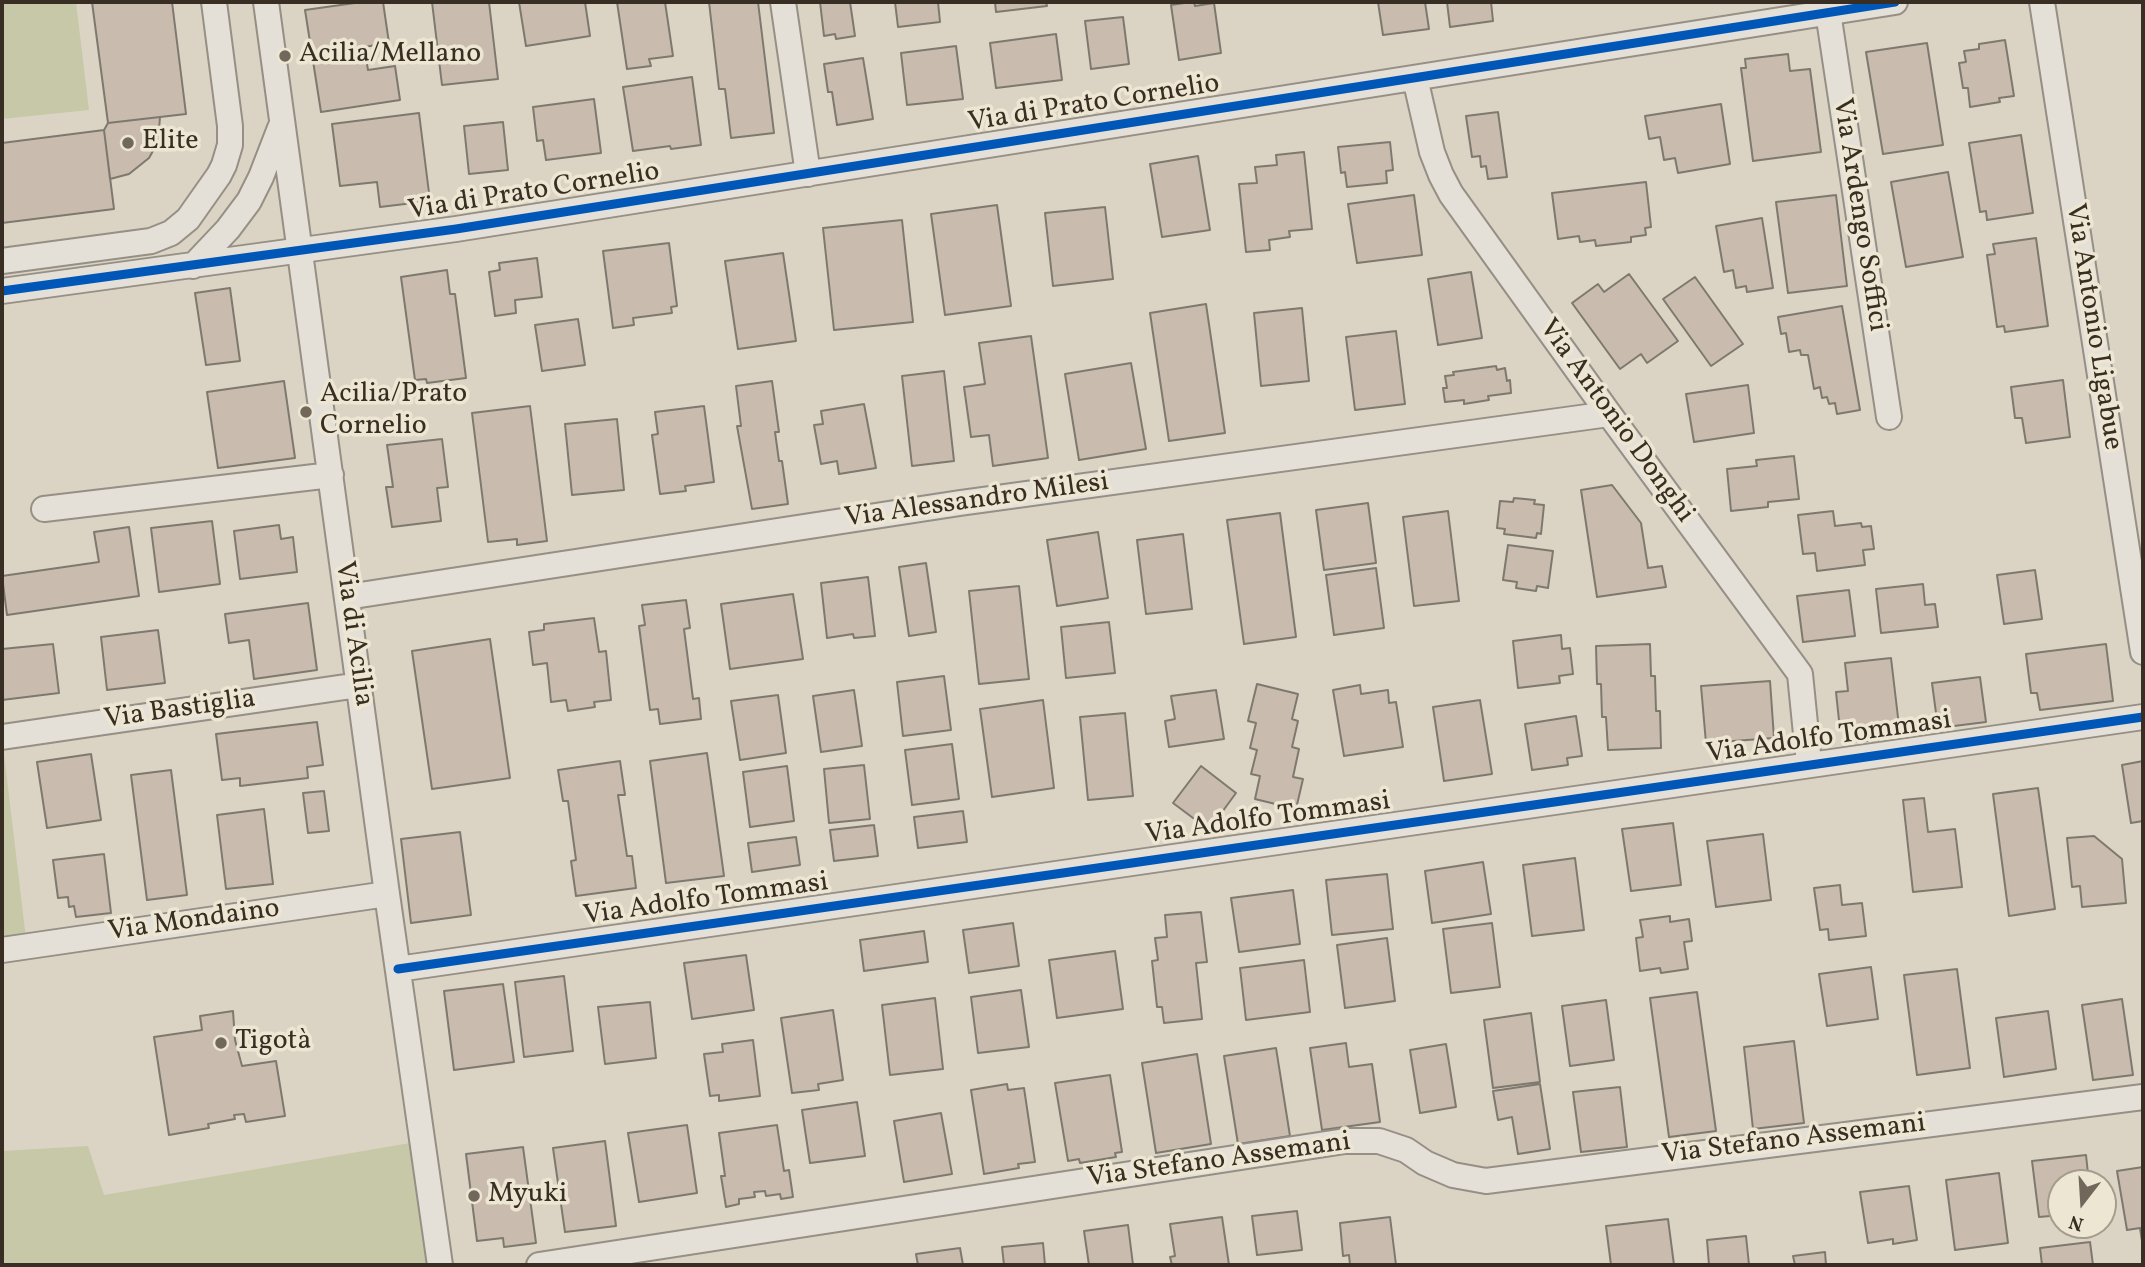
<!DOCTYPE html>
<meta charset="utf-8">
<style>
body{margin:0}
#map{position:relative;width:2145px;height:1267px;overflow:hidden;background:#dbd4c4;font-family:Vollkorn,serif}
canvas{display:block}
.frame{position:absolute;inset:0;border:4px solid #382e23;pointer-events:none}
.north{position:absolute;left:2047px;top:1169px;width:70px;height:70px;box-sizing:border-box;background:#ede6d3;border:2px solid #a59c8d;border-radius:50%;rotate:197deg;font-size:19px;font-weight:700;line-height:28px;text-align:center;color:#382e23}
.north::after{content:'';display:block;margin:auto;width:24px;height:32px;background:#71685b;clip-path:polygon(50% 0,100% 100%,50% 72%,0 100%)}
</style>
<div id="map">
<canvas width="2145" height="1267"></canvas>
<div class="frame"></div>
<div class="north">N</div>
</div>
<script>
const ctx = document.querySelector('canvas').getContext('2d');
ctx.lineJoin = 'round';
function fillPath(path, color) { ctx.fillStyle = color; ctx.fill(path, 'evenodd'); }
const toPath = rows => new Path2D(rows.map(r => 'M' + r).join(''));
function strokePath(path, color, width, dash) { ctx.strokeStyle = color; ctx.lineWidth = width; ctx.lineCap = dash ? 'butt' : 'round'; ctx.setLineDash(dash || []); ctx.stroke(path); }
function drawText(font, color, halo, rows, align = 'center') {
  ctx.font = font + ' Vollkorn,serif'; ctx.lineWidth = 7; ctx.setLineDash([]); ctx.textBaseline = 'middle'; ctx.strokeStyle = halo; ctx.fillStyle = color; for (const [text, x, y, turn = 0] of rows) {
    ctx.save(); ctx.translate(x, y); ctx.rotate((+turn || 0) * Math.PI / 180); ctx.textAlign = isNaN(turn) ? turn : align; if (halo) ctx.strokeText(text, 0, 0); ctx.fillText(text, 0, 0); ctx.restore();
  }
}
fillPath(toPath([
 [2,2,76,2,89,110,2,119],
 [2,737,27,947,2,950],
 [422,1141,443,1265,4,1265,2,1243,2,1151,88,1146,104,1195]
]), '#c7c8a7');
const building = toPath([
 [92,2,172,2,186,114,108,123,92,2],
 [362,2,383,2,389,43,364,47,368,70,395,66,400,100,321,112,305,10,362,2],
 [432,2,489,2,498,79,442,85,432,2],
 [519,2,585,2,590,36,526,46,519,2],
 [617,2,665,2,673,56,649,59,651,66,627,69,617,2],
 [709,2,758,2,774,133,731,138,725,89,719,89,709,2],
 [820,2,850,2,855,36,836,39,835,34,824,36,820,2],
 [895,2,938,2,940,22,898,27,895,2],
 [995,2,1046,2,1047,6,996,12,995,2],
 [1191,2,1194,2,1195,6,1214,3,1221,53,1179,60,1171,5,1191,2],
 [1378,2,1425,2,1429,29,1383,35,1378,2],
 [1447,2,1491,2,1493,21,1450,27,1447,2],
 [1123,17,1129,64,1091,69,1085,21,1123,17],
 [1056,34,1062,80,996,88,990,43,1056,34],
 [2005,40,2014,96,1999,98,2000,102,1970,107,1968,88,1963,88,1959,63,1966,62,1964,51,1979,49,1979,44,2005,40],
 [1927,43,1943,145,1883,154,1866,52,1927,43],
 [956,46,963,99,907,105,901,53,956,46],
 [1788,54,1790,71,1810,69,1821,152,1753,161,1741,68,1746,68,1745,59,1788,54],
 [863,58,873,119,837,125,832,92,828,92,824,64,863,58],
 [692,77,701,145,671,149,670,146,633,151,623,87,692,77],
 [594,99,601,153,546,160,543,140,537,141,533,107,594,99],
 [1721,104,1730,164,1678,173,1675,158,1664,160,1660,137,1649,139,1645,116,1721,104],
 [1498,112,1507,177,1488,179,1486,166,1481,167,1480,156,1472,157,1466,116,1498,112],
 [419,113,430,201,380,207,377,182,340,186,332,124,419,113],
 [160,117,158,142,149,158,129,174,110,179,104,130,108,123,160,117],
 [503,122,508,170,469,174,464,126,503,122],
 [104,130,114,209,2,223,2,143,104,130],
 [2021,135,2033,213,1987,220,1986,211,1980,212,1969,143,2021,135],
 [1390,142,1393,170,1386,171,1387,183,1347,187,1345,172,1341,173,1338,147,1390,142],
 [1304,152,1312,229,1289,231,1290,237,1269,240,1270,250,1246,252,1239,184,1257,183,1255,167,1277,165,1276,155,1304,152],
 [1198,156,1210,230,1162,237,1150,164,1198,156],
 [1948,172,1963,257,1906,267,1891,182,1948,172],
 [1646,182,1651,227,1645,228,1646,235,1631,237,1631,242,1596,246,1595,240,1580,242,1579,236,1558,239,1552,193,1646,182],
 [1414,195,1422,255,1357,263,1348,204,1414,195],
 [1836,195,1847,286,1788,293,1776,202,1836,195],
 [997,205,1011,306,945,315,931,214,997,205],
 [1105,207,1113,279,1053,286,1045,213,1105,207],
 [1762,218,1773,288,1747,292,1746,286,1736,288,1733,270,1724,272,1716,226,1762,218],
 [902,220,913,322,834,330,823,228,902,220],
 [2036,238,2048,326,2005,332,2004,326,1997,327,1987,255,1995,254,1993,244,2036,238],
 [669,243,677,306,671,307,672,313,633,318,634,325,613,328,603,251,669,243],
 [783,253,796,341,738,349,725,261,783,253],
 [537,258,542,297,515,300,516,313,495,316,489,272,500,270,499,263,537,258],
 [447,270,450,294,455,294,466,378,427,383,426,379,415,380,401,277,447,270],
 [1471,272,1482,338,1438,345,1428,279,1471,272],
 [1629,274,1678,341,1647,363,1641,354,1620,369,1572,303,1598,284,1604,292,1629,274],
 [1695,277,1743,344,1711,366,1663,299,1695,277],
 [230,288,240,361,206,365,195,293,230,288],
 [1206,304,1225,433,1169,441,1150,313,1206,304],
 [1842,306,1860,410,1837,414,1835,403,1829,404,1827,397,1822,398,1820,387,1814,389,1808,355,1801,355,1800,350,1789,352,1786,333,1781,334,1778,317,1842,306],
 [1302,308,1309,381,1261,386,1254,313,1302,308],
 [578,319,585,365,542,371,535,325,578,319],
 [1396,331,1405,404,1355,410,1346,337,1396,331],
 [1031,336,1048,458,993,466,989,435,971,437,964,387,985,384,979,343,1031,336],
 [1131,363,1146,449,1079,460,1065,374,1131,363],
 [1496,366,1497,370,1505,368,1507,381,1510,380,1511,393,1488,396,1489,400,1464,404,1464,400,1445,402,1443,388,1447,388,1445,376,1454,375,1453,372,1496,366],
 [944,371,954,461,912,466,902,376,944,371],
 [2063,380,2070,437,2026,443,2022,418,2015,418,2011,387,2063,380],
 [284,381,295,458,218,468,207,392,284,381],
 [772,381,779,432,775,432,779,461,782,461,788,504,752,509,737,426,741,426,736,386,772,381],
 [1748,385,1754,433,1694,442,1686,394,1748,385],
 [864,404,876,468,839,474,837,461,821,464,814,425,823,424,821,411,864,404],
 [530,406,547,541,517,545,517,539,488,542,472,413,530,406],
 [704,406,714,482,685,486,686,491,660,494,652,435,658,434,655,412,704,406],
 [617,419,624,490,572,495,565,424,617,419],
 [442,439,448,487,437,488,441,521,392,527,386,487,393,487,387,445,442,439],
 [1794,456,1799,499,1768,502,1768,507,1731,511,1727,469,1757,466,1756,460,1794,456],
 [1612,485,1641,523,1648,568,1662,566,1666,587,1597,597,1581,490,1612,485],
 [1514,498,1535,500,1534,504,1544,505,1541,534,1537,533,1536,538,1504,534,1505,529,1497,528,1500,501,1513,502,1514,498],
 [1368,503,1376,563,1324,570,1316,510,1368,503],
 [1448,511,1459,601,1414,606,1403,517,1448,511],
 [1833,511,1835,526,1861,523,1862,527,1871,526,1874,549,1863,550,1865,565,1817,571,1815,553,1803,554,1798,515,1833,511],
 [1280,513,1296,637,1244,644,1227,520,1280,513],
 [212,521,220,584,159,592,151,528,212,521],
 [279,525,281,539,293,537,297,572,240,579,234,531,279,525],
 [129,527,139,596,7,615,2,576,99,562,94,532,129,527],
 [1098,532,1108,598,1057,606,1047,540,1098,532],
 [1183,534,1192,609,1146,614,1137,540,1183,534],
 [1508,545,1553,551,1548,588,1537,586,1536,591,1516,588,1517,582,1503,580,1508,545],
 [926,563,936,632,909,636,899,567,926,563],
 [1376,568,1384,628,1334,635,1326,575,1376,568],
 [2035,570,2042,619,2004,624,1997,575,2035,570],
 [868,577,875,636,854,638,853,634,827,638,821,583,868,577],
 [1923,584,1925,605,1935,604,1938,627,1881,633,1876,589,1923,584],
 [1019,586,1029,679,979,684,969,591,1019,586],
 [1849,590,1855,636,1803,642,1797,596,1849,590],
 [793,594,803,659,730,669,721,604,793,594],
 [686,600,690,628,684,629,693,699,699,698,701,719,660,724,658,709,650,710,639,626,645,625,642,605,686,600],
 [308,603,317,670,254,679,249,640,229,643,225,614,308,603],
 [594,618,599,652,606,651,611,700,594,702,595,707,568,711,566,700,551,702,547,663,533,665,529,632,544,630,544,624,594,618],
 [1109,622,1115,673,1066,678,1061,627,1109,622],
 [158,630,165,683,107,690,101,637,158,630],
 [1561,635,1562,649,1570,648,1573,674,1559,676,1560,683,1518,688,1513,641,1561,635],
 [490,639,510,778,432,789,412,651,490,639],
 [53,644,59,693,2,700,2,649,53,644],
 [1650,644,1651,676,1655,676,1656,711,1660,711,1661,748,1608,750,1606,717,1602,717,1601,684,1597,684,1596,646,1650,644],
 [2106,644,2113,701,2040,710,2037,693,2031,693,2026,654,2106,644],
 [1891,658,1899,726,1877,728,1879,740,1857,742,1855,729,1840,730,1836,692,1848,691,1845,663,1891,658],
 [944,676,951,730,903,736,897,682,944,676],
 [1980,677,1986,722,1938,728,1932,683,1980,677],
 [1770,681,1774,738,1706,743,1701,686,1770,681],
 [1257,684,1298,694,1292,719,1298,721,1292,747,1299,749,1293,777,1303,779,1296,809,1255,799,1260,776,1251,774,1257,750,1250,748,1256,723,1248,721,1257,684],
 [1360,685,1361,694,1388,690,1389,703,1396,702,1403,747,1344,756,1333,690,1360,685],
 [854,690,862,746,821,752,813,696,854,690],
 [1216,690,1224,739,1169,747,1165,721,1175,719,1171,696,1216,690],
 [778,695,786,753,740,760,731,701,778,695],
 [1043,700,1054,788,992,797,980,709,1043,700],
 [1480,700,1492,774,1444,781,1433,707,1480,700],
 [1125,713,1133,796,1088,800,1080,717,1125,713],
 [1576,716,1582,756,1567,758,1568,765,1532,770,1525,724,1576,716],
 [317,722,323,765,307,767,308,778,240,786,240,778,222,780,216,734,317,722],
 [952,744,959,799,912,805,905,750,952,744],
 [707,753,724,876,666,883,650,761,707,753],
 [91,754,101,820,47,828,37,762,91,754],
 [620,761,625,795,618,795,627,856,632,856,636,888,576,896,571,861,576,860,568,801,563,801,558,770,620,761],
 [2143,761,2143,821,2131,823,2122,765,2143,761],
 [864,765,870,819,829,823,824,769,864,765],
 [787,766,794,821,750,827,743,772,787,766],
 [1201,766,1236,793,1209,830,1173,803,1201,766],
 [171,770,187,895,147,900,131,775,171,770],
 [2038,788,2055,909,2009,916,1993,794,2038,788],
 [324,791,329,831,308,833,303,793,324,791],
 [1924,798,1928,832,1955,829,1962,887,1913,892,1903,800,1924,798],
 [264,809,273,884,226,889,217,815,264,809],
 [963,811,967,842,918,848,914,817,963,811],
 [1673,823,1681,885,1631,891,1622,829,1673,823],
 [874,825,878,856,834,861,830,830,874,825],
 [460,832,471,915,411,923,401,839,460,832],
 [1763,834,1771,900,1716,907,1707,841,1763,834],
 [2094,836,2122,859,2126,903,2082,907,2080,886,2072,887,2067,838,2094,836],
 [796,837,800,865,752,872,748,843,796,837],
 [104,854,111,913,76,917,74,906,69,907,68,897,58,898,53,860,104,854],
 [1575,858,1584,930,1532,936,1523,865,1575,858],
 [1483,862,1491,914,1432,923,1425,871,1483,862],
 [1387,874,1393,929,1332,935,1326,880,1387,874],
 [1840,885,1842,905,1862,903,1866,936,1829,940,1828,929,1820,930,1814,888,1840,885],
 [1293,890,1300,944,1239,952,1231,898,1293,890],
 [1201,912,1207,962,1196,963,1202,1019,1164,1023,1162,1007,1157,1007,1152,961,1158,960,1155,938,1167,937,1165,915,1201,912],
 [1670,916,1670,922,1689,919,1692,941,1684,942,1688,969,1661,973,1660,968,1640,971,1636,938,1643,937,1640,920,1670,916],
 [1013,923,1019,966,969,973,963,930,1013,923],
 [1492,923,1500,987,1451,993,1443,929,1492,923],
 [924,931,928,962,864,971,860,940,924,931],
 [1387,938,1395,1001,1345,1008,1337,945,1387,938],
 [1115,951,1123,1009,1057,1018,1049,960,1115,951],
 [746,955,754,1010,692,1019,684,963,746,955],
 [1304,960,1310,1012,1246,1020,1240,968,1304,960],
 [1871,967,1878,1019,1827,1026,1819,974,1871,967],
 [1957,969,1970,1068,1917,1075,1904,975,1957,969],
 [564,976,573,1051,524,1057,515,982,564,976],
 [503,984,514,1062,454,1070,444,991,503,984],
 [1021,990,1029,1047,978,1053,971,997,1021,990],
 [1697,992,1716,1131,1669,1137,1650,998,1697,992],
 [935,998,943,1069,890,1075,882,1005,935,998],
 [2122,999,2133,1075,2093,1080,2082,1005,2122,999],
 [1606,1000,1614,1060,1570,1066,1562,1006,1606,1000],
 [650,1002,656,1058,605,1064,598,1007,650,1002],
 [833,1010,843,1080,818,1084,819,1090,792,1093,781,1018,833,1010],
 [233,1011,235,1040,242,1066,276,1061,285,1116,246,1122,244,1114,234,1115,235,1119,208,1124,209,1128,169,1135,154,1037,202,1030,200,1016,233,1011],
 [2048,1011,2056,1069,2004,1077,1996,1018,2048,1011],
 [1531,1013,1540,1082,1493,1088,1484,1020,1531,1013],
 [753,1040,760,1096,719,1101,719,1095,710,1096,704,1054,723,1052,722,1044,753,1040],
 [1794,1041,1804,1123,1753,1129,1744,1047,1794,1041],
 [1346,1043,1349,1067,1372,1064,1380,1122,1322,1130,1310,1048,1346,1043],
 [1446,1044,1456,1107,1420,1113,1410,1050,1446,1044],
 [1276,1048,1290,1136,1238,1144,1224,1056,1276,1048],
 [1197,1054,1211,1144,1156,1153,1142,1063,1197,1054],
 [1110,1075,1122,1152,1115,1153,1116,1157,1080,1163,1079,1159,1068,1161,1055,1083,1110,1075],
 [1007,1084,1008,1090,1024,1088,1035,1162,1018,1164,1019,1168,984,1174,971,1090,1007,1084],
 [1540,1084,1550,1149,1518,1154,1512,1117,1498,1120,1493,1091,1540,1084],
 [1620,1087,1627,1147,1581,1152,1573,1092,1620,1087],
 [857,1102,865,1156,810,1163,802,1110,857,1102],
 [941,1113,952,1174,904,1182,894,1121,941,1113],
 [687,1125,697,1193,639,1202,628,1133,687,1125],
 [777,1125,784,1171,789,1170,793,1197,781,1199,780,1194,766,1196,765,1191,754,1192,755,1197,739,1199,739,1204,726,1207,721,1176,725,1176,719,1133,777,1125],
 [605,1141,616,1226,565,1232,553,1148,605,1141],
 [523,1147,536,1243,504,1247,503,1238,477,1241,466,1154,523,1147],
 [2086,1155,2089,1183,2061,1183,2061,1215,2039,1217,2032,1161,2086,1155],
 [2143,1167,2143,1241,2142,1241,2140,1228,2127,1230,2117,1171,2143,1167],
 [1999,1173,2008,1243,1955,1250,1946,1180,1999,1173],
 [1909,1186,1917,1240,1893,1244,1893,1239,1868,1243,1860,1192,1909,1186],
 [1297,1211,1302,1250,1257,1255,1252,1216,1297,1211],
 [1222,1217,1229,1265,1172,1265,1170,1257,1175,1256,1170,1224,1222,1217],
 [1390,1217,1396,1265,1350,1265,1349,1255,1343,1256,1340,1223,1390,1217],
 [1668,1219,1674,1265,1611,1265,1606,1226,1668,1219],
 [1128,1225,1133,1265,1089,1265,1084,1231,1128,1225],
 [1746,1236,1749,1265,1709,1265,1707,1240,1746,1236],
 [2090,1242,2093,1265,2042,1265,2040,1248,2090,1242],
 [1043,1243,1045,1265,1004,1265,1002,1247,1043,1243],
 [960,1248,963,1265,918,1265,916,1254,960,1248],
 [1825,1252,1826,1265,1795,1265,1793,1256,1825,1252]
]);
fillPath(building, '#c9bcaf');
strokePath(building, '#7e796f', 2);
const minor = toPath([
 [266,2,387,894,440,1265],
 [783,2,808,174],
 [2042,2,2143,652],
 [1828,12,1889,417],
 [1415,78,1432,152,1441,175,1451,194,1609,414,1800,674,1809,764],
 [2,261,151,241,171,233,188,219,219,175,224,165,230,145,230,126,214,2],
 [193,266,228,229,249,201,261,177,280,128],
 [2,291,456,229,1895,2],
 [44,509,331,475],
 [347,597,960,503,1609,414],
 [2,737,359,685],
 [2,950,387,894],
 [398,969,2143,717],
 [539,1265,1345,1141,1379,1141,1406,1150,1425,1163,1453,1175,1486,1181,2143,1097]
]);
strokePath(minor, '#958f85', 28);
strokePath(minor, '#e4e0d8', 24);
strokePath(toPath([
 [2,291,456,229,1895,2],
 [398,969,2143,717]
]), '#0057b8', 9);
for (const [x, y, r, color] of [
 [285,56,7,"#71685b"],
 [128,143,7,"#71685b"],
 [306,412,7,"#71685b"],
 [221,1043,7,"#71685b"],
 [474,1196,7,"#71685b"]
]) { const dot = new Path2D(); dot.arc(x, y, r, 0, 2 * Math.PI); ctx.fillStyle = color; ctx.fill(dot); strokePath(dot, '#ede6d3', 2.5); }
drawText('28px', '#382e23', '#ede6d3', [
 ["Acilia/Mellano",299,56],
 ["Elite",142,143],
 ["Acilia/Prato",320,396],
 ["Cornelio",320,428],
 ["Tigotà",235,1043],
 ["Myuki",488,1196]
], 'left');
drawText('28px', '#382e23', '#ede6d3', [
 ["Via di Prato Cornelio",1094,105,-9],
 ["Via di Prato Cornelio",534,193,-9],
 ["Via Ardengo Soffici",1858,215,81],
 ["Via Antonio Ligabue",2092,327,81],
 ["Via Antonio Donghi",1615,422,54],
 ["Via Alessandro Milesi",977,502,-8],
 ["Via di Acilia",352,634,82],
 ["Via Bastiglia",180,711,-8],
 ["Via Adolfo Tommasi",1829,739,-8],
 ["Via Adolfo Tommasi",1268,820,-8],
 ["Via Adolfo Tommasi",706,901,-8],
 ["Via Mondaino",194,922,-8],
 ["Via Stefano Assemani",1794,1141,-7],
 ["Via Stefano Assemani",1219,1162,-8]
]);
</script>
